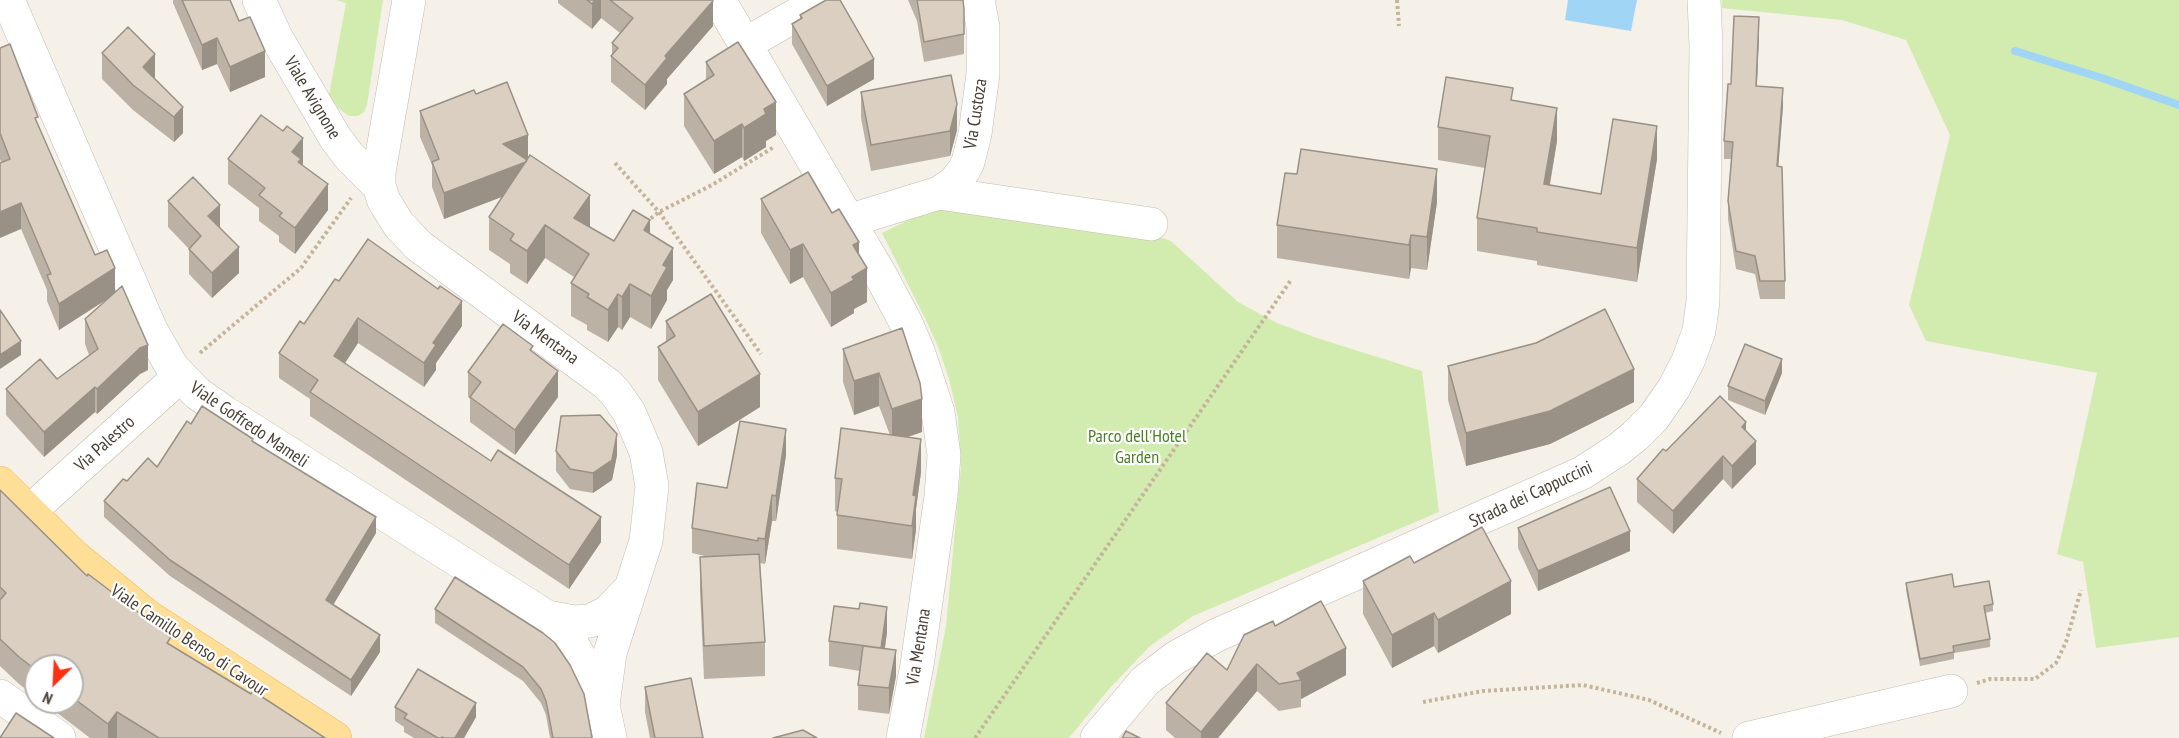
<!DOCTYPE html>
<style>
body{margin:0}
#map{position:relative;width:2179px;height:738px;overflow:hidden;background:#f5f1e8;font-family:"PT Sans Narrow",sans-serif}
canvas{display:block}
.north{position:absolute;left:24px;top:654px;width:60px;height:60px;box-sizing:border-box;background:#fff;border:2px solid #b6b3af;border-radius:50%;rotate:204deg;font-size:16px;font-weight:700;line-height:24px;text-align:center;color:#494136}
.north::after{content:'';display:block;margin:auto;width:21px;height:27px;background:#ff3115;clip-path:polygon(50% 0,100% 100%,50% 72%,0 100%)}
</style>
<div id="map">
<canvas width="2179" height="738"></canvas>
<div class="north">N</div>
</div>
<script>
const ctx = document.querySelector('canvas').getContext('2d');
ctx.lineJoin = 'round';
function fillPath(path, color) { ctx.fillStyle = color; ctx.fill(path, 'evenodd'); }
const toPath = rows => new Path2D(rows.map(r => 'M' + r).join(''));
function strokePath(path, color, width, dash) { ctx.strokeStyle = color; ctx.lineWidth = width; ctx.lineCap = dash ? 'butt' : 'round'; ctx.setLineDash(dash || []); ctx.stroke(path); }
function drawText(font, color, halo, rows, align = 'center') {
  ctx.font = font + ' "PT Sans Narrow",sans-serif'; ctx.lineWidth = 4.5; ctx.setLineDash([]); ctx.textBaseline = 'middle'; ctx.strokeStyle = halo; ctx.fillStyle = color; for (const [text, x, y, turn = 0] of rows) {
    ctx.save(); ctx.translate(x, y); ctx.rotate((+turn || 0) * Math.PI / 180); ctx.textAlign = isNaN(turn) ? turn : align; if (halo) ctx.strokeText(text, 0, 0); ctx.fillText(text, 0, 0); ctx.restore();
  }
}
fillPath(toPath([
 [336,0,383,0,367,105,364,112,358,116,349,116,338,108,329,95,346,3],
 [1722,0,2179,0,2179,637,2096,648,2083,562,2057,554,2097,373,1926,341,1909,305,1950,135,1906,40,1842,20,1722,8],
 [937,206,1157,236,1171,241,1238,302,1277,323,1317,338,1422,371,1439,512,1193,616,1150,646,1109,689,1069,738,924,738,946,626,961,466,958,417,949,379,939,349,925,318,882,233]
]), '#d2ecaf');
fillPath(toPath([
 [1568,0,1637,0,1631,31,1565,20]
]), '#a1d5f5');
strokePath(toPath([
 [2015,51,2102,78,2179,105]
]), '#a1d5f5', 8);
const minor = toPath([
 [8,0,151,330,172,367,197,393,224,412,547,617,569,639,587,670,603,705,610,738],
 [259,0,276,37,336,139,349,156,379,186],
 [409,0,379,172,379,186,384,201,399,225,419,246,607,384,615,392,629,412,646,452,652,486,646,541,610,653,603,705],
 [719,0,881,276,906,323,918,351,938,412,944,455,941,496,917,665,903,738],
 [745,44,823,0],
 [939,193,1151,224],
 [848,221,939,193,954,183,964,170,968,162,975,134,983,74,983,27,978,0],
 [29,512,180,376],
 [547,617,574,622,590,621,608,612,628,591],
 [0,696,59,738],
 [1097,738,1145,681,1175,658,1217,635,1582,473,1619,449,1635,436,1654,417,1674,388,1688,361,1699,331,1703,301,1706,46,1704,0],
 [1749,738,1951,691]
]);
const major = toPath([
 [0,483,75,557,147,616,335,738]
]);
strokePath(minor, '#c4bbad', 34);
strokePath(major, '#ebbd60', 34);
strokePath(toPath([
 [1397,0,1399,26],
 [615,163,659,212,761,354],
 [646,222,659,212,712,185,774,147],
 [200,353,301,268,351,198],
 [1977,683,1990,679,2035,679,2056,663,2066,642,2081,590],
 [1423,702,1483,691,1583,685,1649,700,1721,733],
 [975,738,1291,280]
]), '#c4b49a', 4, [3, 3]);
strokePath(minor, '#fff', 33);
strokePath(major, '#ffde97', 33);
fillPath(toPath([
 [173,0,230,0,265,77,230,92,217,64,202,70,173,3],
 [558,0,712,0,713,26,667,79,667,84,645,110,611,82,611,56,612,55,612,43,620,33,601,18,592,29,558,3],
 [908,0,963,0,964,9,964,54,924,62,917,21],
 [800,15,874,79,827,106,792,44,792,24,800,20],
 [1759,35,1757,86,1783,106,1778,166,1785,281,1785,299,1760,299,1755,274,1736,269,1728,219,1728,201,1731,159,1724,159,1724,141,1731,84],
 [0,48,38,126,95,255,115,292,148,370,140,374,97,414,95,412,44,457,6,415,6,389,57,379,89,355,85,344,85,319,109,298,59,330,47,301,47,290,21,229,0,159],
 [102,53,155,80,183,133,174,142,133,110,102,79],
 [706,62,776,135,766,141,766,147,744,161,742,157,714,174,684,126,684,94,706,81],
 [861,92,957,130,950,156,871,171,861,118],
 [476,94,528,160,590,227,614,241,650,234,673,280,667,290,667,300,651,329,630,317,622,330,618,327,608,342,587,330,587,325,571,316,571,283,574,277,545,258,527,284,510,273,510,264,489,250,489,217,503,196,444,219,432,187,432,165,420,137,420,111],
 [1513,101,1557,141,1550,185,1601,194,1657,159,1637,282,1537,265,1537,261,1477,251,1477,218,1485,168,1438,160,1438,127],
 [228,159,303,164,302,165,328,210,295,254,279,242,279,236,259,221,259,208,228,184],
 [761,199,832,213,859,255,867,302,854,309,854,313,831,327,803,277,790,284,761,233],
 [168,201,220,228,239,273,212,298,189,274,189,249,168,227],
 [1437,202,1427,270,1411,268,1409,279,1277,258,1277,225],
 [339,281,462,326,436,363,436,370,424,387,358,343,345,363,601,542,569,589,310,416,310,399,279,378,279,353,304,324],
 [666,321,760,407,698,446,658,380,658,347,666,342],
 [902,328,922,432,908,437,921,472,916,509,916,529,912,559,837,549,837,512,835,511,835,478,890,435,879,406,854,415,843,382,843,349],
 [533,352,558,397,515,455,470,422,470,399,468,397,468,372],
 [1448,366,1634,402,1550,444,1466,466,1448,400],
 [1782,373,1765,415,1728,400,1728,386],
 [191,424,253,442,376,533,333,605,380,652,351,696,170,576,104,517,104,501,127,481,157,467],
 [1746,431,1756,464,1732,489,1723,479,1673,534,1637,502,1637,479,1666,451],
 [556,451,617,455,612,480,593,493,570,489,556,471],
 [786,455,776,521,772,521,765,564,760,563,765,642,765,676,704,679,700,591,700,557,709,557,692,553,692,528,727,488],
 [0,490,87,576,171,645,325,738,90,738,43,702,72,702,72,666,36,666,36,697,19,684,0,666],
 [1518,528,1630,551,1538,591,1518,548],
 [1414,563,1511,614,1438,653,1434,646,1392,668,1363,614,1363,581],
 [455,577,592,738,550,738,546,715,541,703,523,681,435,623,435,609],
 [1906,583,1954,587,1993,604,1993,611,1985,613,1990,639,1990,647,1954,653,1954,659,1920,666,1906,590],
 [1275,626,1346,675,1301,699,1301,707,1279,711,1257,691,1218,738,1175,738,1166,730,1166,703,1227,670],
 [887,632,885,649,896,676,889,714,858,710,858,685,860,671,829,666,829,641],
 [645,687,703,738,650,738,645,712],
 [395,707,476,717,464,738,414,738,404,732,404,727,395,721]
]), '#bbb2a5');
fillPath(toPath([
 [595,0,601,0,601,18,592,29,592,4],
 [713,1,713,26,667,79,667,84,645,110,645,85,665,56],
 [1759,17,1759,35,1756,104,1756,86],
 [217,38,217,64,202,70,202,45],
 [265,51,265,77,230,92,230,67],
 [155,54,155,80,143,67],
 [874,59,874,79,827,106,827,86],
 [1783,88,1783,106,1777,184,1777,166],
 [776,102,776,135,766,141,766,147,744,161,744,128,764,109],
 [957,104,957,130,950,156,950,131],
 [183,107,183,133,174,142,174,117],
 [1557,108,1557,141,1544,217,1544,184],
 [742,124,742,157,714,174,714,141],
 [1657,126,1657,159,1637,282,1637,248],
 [528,135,528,161,503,144],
 [303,138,303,164,301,166,292,152],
 [528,161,528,187,444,219,444,193],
 [1437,169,1437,202,1427,270,1427,237],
 [328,184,328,210,295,254,295,228],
 [590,195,590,228,574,218],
 [21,203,21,229,0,238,0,212],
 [220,205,220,230,208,216],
 [650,220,650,252,644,230],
 [545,225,545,258,527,284,527,251],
 [1411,235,1411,268,1409,279,1409,245],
 [859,242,859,273,867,268,867,302,854,309,854,313,831,327,831,293,853,245],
 [803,244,803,277,790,284,790,250],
 [239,247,239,273,212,298,212,273],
 [673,248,673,280,667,290,667,300,651,329,651,296,663,265],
 [115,268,115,294,59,330,59,304],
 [630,284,630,317,622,330,622,297],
 [618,294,618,327,608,342,608,310],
 [462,301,462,326,436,363,436,370,424,387,424,363,433,343],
 [358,318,358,343,334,380,334,356],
 [21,341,21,355,0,369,0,355],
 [148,345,148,370,140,374,97,414,97,389,140,348],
 [1782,359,1782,373,1765,415,1765,401],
 [1634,369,1634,402,1550,444,1466,466,1466,433],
 [558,371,558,397,515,455,515,430],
 [879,373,879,406,854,415,854,381],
 [760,374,760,407,698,446,698,412],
 [95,387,95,412,44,457,44,432],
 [922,399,922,432,892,442,892,409],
 [1746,422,1746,446,1742,427],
 [786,429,786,455,776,521,776,496],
 [617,434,617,455,612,480,593,493,593,473],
 [921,439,921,472,916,509,916,529,912,559,913,495],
 [1756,441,1756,464,1732,489,1732,466],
 [1723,456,1723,479,1673,534,1673,511],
 [772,495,772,521,765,564,765,539],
 [376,517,376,533,326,617,326,600],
 [601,517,601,542,569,589,569,565],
 [1630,531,1630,551,1538,591,1538,571],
 [1511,581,1511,614,1438,653,1438,620],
 [887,607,887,632,881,674,881,648],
 [1434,613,1434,646,1392,668,1392,635],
 [380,635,380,652,351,696,351,680],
 [1346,648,1346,675,1301,699,1301,680,1297,673],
 [896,650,896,676,889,714,889,688],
 [1257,664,1257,691,1218,738,1201,738,1201,732],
 [476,703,476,717,464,738,455,738],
 [117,712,117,738,108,738,108,724]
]), '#999186');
const building = toPath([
 [182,0,230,0,239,21,250,17,265,51,230,67,217,38,202,45,182,0],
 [587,0,595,0,592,4,587,0],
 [610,0,712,0,713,1,665,56,667,58,645,85,611,56,618,48,612,43,633,18,610,0],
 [826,0,840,0,874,59,827,86,792,24,802,18,800,15,826,0],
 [917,0,963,0,964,9,964,34,924,42,917,0],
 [1734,16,1759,17,1756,86,1783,88,1777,166,1782,167,1785,281,1760,281,1755,256,1736,251,1728,201,1733,142,1724,141,1728,84,1731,84,1734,16],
 [128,27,155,54,143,67,183,107,174,117,133,85,102,53,128,27],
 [738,42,776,102,764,109,766,114,744,128,742,124,714,141,684,94,714,75,706,62,738,42],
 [10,44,38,117,35,118,95,255,107,250,115,268,59,304,47,275,51,274,21,203,0,212,0,163,10,159,0,133,0,48,10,44],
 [951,75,957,104,950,131,871,145,861,92,951,75],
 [1446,77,1513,88,1511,100,1557,108,1544,184,1601,194,1613,119,1657,126,1637,248,1537,232,1537,228,1477,218,1490,136,1438,127,1446,77],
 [507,82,528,135,503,144,527,160,526,162,444,193,432,162,439,159,420,111,474,90,476,94,507,82],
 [261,115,283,131,287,126,303,138,292,152,301,159,298,162,328,184,295,228,279,216,282,213,259,195,265,188,228,159,261,115],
 [1301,149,1437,169,1427,237,1411,235,1409,245,1277,225,1285,173,1297,174,1301,149],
 [530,155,590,195,574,218,614,241,633,210,650,220,644,230,673,248,663,265,667,267,651,296,630,284,622,297,618,294,608,310,587,297,589,294,571,283,589,254,545,225,527,251,510,240,514,234,489,217,530,155],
 [808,172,832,213,839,209,859,242,853,245,867,268,852,277,854,280,831,293,803,244,790,250,761,199,808,172],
 [193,177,220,205,208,216,239,247,212,273,189,249,201,236,168,201,193,177],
 [368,239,438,289,440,286,462,301,433,343,436,345,424,363,358,318,334,356,491,461,498,450,601,517,569,565,310,392,318,380,279,353,300,321,304,324,335,279,339,281,368,239],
 [122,286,148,345,140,348,97,389,95,387,44,432,6,389,40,359,57,379,98,349,85,319,122,286],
 [711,294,760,374,698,412,658,347,675,336,666,321,711,294],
 [1605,309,1634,369,1550,411,1466,433,1448,366,1536,343,1605,309],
 [0,310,21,341,0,355,0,310],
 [503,324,533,346,530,350,558,371,515,430,470,397,481,382,468,372,503,324],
 [902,328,920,383,922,399,892,409,879,373,854,381,843,349,902,328],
 [1745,344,1782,359,1765,401,1728,386,1745,344],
 [1720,396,1746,422,1742,427,1756,441,1732,466,1723,456,1673,511,1637,479,1663,449,1666,451,1720,396],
 [202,406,253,439,252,441,376,517,326,600,380,635,351,680,170,560,104,501,123,479,127,481,148,458,157,467,187,421,191,424,202,406],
 [600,415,617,434,612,460,593,473,570,469,556,451,561,416,600,415],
 [740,421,786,429,776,496,772,495,765,539,758,538,758,541,692,528,697,483,727,488,740,421],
 [841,428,921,439,913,495,916,496,912,526,837,515,842,479,835,478,841,428],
 [1610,487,1630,531,1538,571,1518,528,1610,487],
 [0,490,87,576,88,574,171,637,167,643,251,694,253,691,325,738,159,738,117,712,108,724,72,697,72,666,36,666,36,670,19,657,0,639,0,600,6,593,0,587,0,490],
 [1482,527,1511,581,1438,620,1434,613,1392,635,1363,581,1410,556,1414,563,1482,527],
 [759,554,765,642,704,646,700,557,759,554],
 [1952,574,1954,587,1989,581,1993,604,1984,606,1990,639,1953,646,1954,652,1920,659,1906,583,1952,574],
 [455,577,543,633,555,643,570,665,584,694,592,738,553,738,546,701,541,689,523,667,435,609,455,577],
 [1321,601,1346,648,1297,673,1301,680,1279,684,1257,664,1201,732,1166,703,1207,653,1227,670,1244,635,1273,621,1275,626,1321,601],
 [860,603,887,607,881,648,829,641,834,606,859,609,860,603],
 [863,646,896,650,889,688,858,685,863,646],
 [418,669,476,703,455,738,444,738,442,737,441,738,438,738,404,718,407,714,395,707,418,669],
 [691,678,703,738,655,738,645,687,691,678],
 [16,713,54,738,0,738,16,713],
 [803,730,817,738,773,738,803,730],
 [1126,731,1140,738,1122,738,1126,731]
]);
fillPath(building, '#dacfc0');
strokePath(building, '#999186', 1.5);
drawText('18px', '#494136', '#fff', [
 ["Viale Avignone",312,98,59],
 ["Via Custoza",976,114,-81],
 ["Via Mentana",545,338,36],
 ["Viale Goffredo Mameli",249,425,34],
 ["Via Palestro",105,444,-42],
 ["Strada dei Cappuccini",1531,495,-25],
 ["Viale Camillo Benso di Cavour",189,641,34],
 ["Via Mentana",919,647,-81]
]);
drawText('18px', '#4a7f25', '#fff', [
 ["Parco dell'Hotel",1137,437],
 ["Garden",1137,458]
]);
</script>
